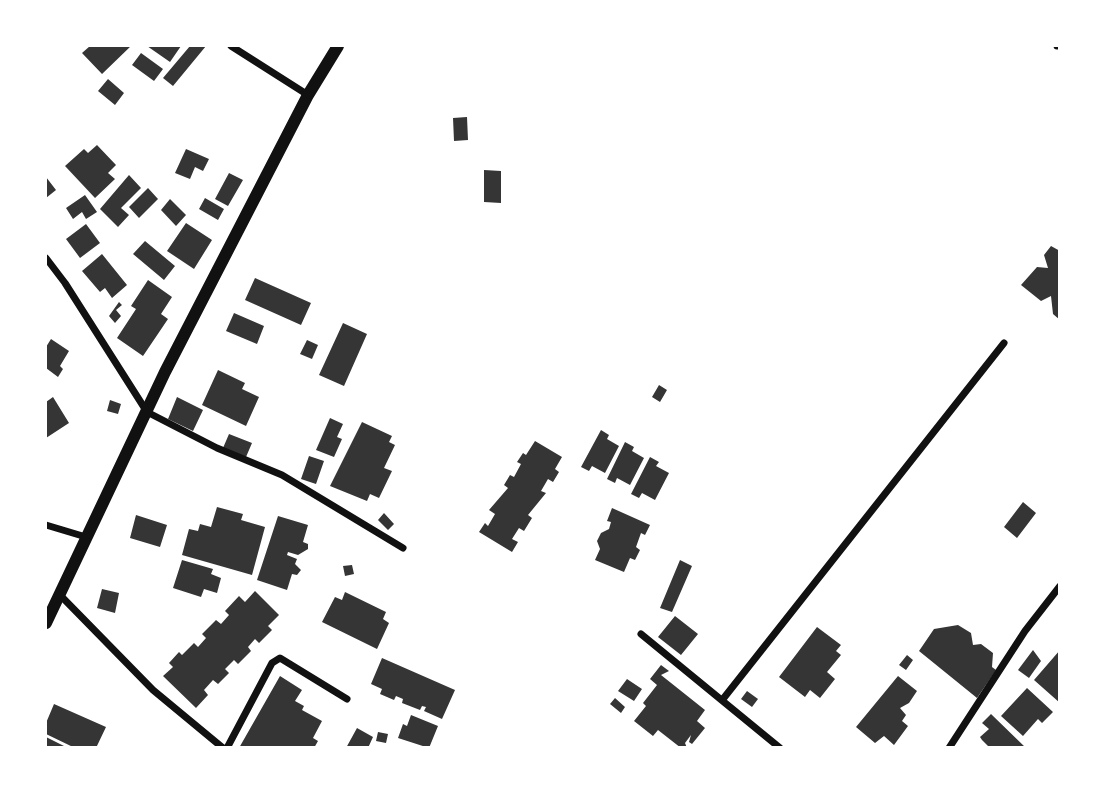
<!DOCTYPE html>
<style>
body{margin:0}
#map{position:relative;width:1105px;height:793px;overflow:hidden;background:#fff;font-family:"Fira Sans",sans-serif}
canvas{display:block}
.frame{position:absolute;inset:0;border:47px solid #fff;pointer-events:none}
</style>
<div id="map">
<canvas width="1105" height="793"></canvas>
<div class="frame"></div>
</div>
<script>
const ctx = document.querySelector('canvas').getContext('2d');
ctx.lineJoin = 'round';
function fillPath(path, color) { ctx.fillStyle = color; ctx.fill(path, 'evenodd'); }
const toPath = rows => new Path2D(rows.map(r => 'M' + r).join(''));
function strokePath(path, color, width, dash) { ctx.strokeStyle = color; ctx.lineWidth = width; ctx.lineCap = dash ? 'butt' : 'round'; ctx.setLineDash(dash || []); ctx.stroke(path); }
fillPath(toPath([
 [90,46,131,46,102,74,82,53],
 [147,46,181,46,170,62],
 [190,46,206,46,173,86,163,78],
 [141,53,163,69,154,81,132,65],
 [108,79,124,93,115,105,98,91],
 [467,117,468,140,454,141,453,118],
 [97,145,116,165,108,173,115,179,95,198,65,166,84,149,88,153],
 [186,149,209,159,203,171,195,167,190,179,175,173],
 [484,170,501,171,501,203,484,202],
 [229,173,243,180,228,206,215,199],
 [129,175,141,188,121,208,129,215,118,227,100,209],
 [46,177,56,190,46,198],
 [148,188,158,199,139,218,129,207],
 [85,195,97,212,86,219,82,212,73,219,66,208],
 [205,198,224,209,218,220,199,209],
 [170,199,186,215,176,226,161,210],
 [186,223,212,240,194,269,167,251],
 [86,224,100,243,80,258,66,239],
 [145,241,175,266,164,280,133,254],
 [1051,246,1060,251,1060,320,1053,314,1051,296,1041,301,1021,285,1037,267,1048,268,1044,255],
 [102,254,127,285,112,298,105,288,100,292,82,271],
 [255,278,311,303,301,325,245,300],
 [148,280,172,297,161,314,168,319,143,356,117,338,136,309,131,306],
 [119,302,122,305,116,310,121,316,115,323,109,316],
 [234,313,264,326,257,344,226,331],
 [343,323,367,334,344,386,319,375],
 [51,339,69,351,60,366,63,369,58,377,46,368,46,347],
 [307,340,318,345,312,359,300,354],
 [218,370,245,383,242,389,259,397,246,426,202,405],
 [659,385,667,390,660,402,652,397],
 [53,397,69,423,46,438,46,402],
 [177,397,203,410,193,431,168,419],
 [110,400,121,404,118,414,107,411],
 [330,418,343,424,337,437,342,439,334,457,316,450],
 [362,422,392,436,389,442,395,445,384,468,392,471,379,498,370,494,367,501,330,486],
 [601,430,609,435,607,439,619,446,605,473,592,466,589,471,581,467],
 [229,434,252,443,246,457,223,448],
 [535,441,562,457,555,469,559,472,553,482,548,479,541,491,546,493,528,515,532,518,524,531,519,528,512,539,518,542,512,552,479,532,485,523,488,526,495,514,489,510,508,488,504,485,510,475,514,477,521,464,517,462,523,453,526,455],
 [625,442,634,447,632,451,644,458,630,485,617,478,615,483,607,479],
 [309,456,324,461,316,484,301,479],
 [650,457,659,462,656,466,669,473,655,500,642,493,639,498,631,494],
 [1023,502,1036,513,1017,538,1004,527],
 [217,507,243,514,241,520,265,527,252,575,182,555,189,529,198,531,200,524,211,527],
 [612,508,650,525,645,535,641,533,636,547,640,550,635,560,630,558,624,572,595,560,600,549,597,541,601,533,609,529,611,522,607,521],
 [384,513,394,524,388,530,378,520],
 [136,515,167,525,160,547,130,538],
 [278,516,308,525,303,542,308,544,308,549,298,555,288,552,287,555,297,559,295,564,301,570,297,575,292,574,287,590,257,580],
 [182,560,213,569,211,574,221,578,217,593,204,589,201,597,173,588],
 [680,560,692,566,672,612,660,608],
 [352,565,354,574,345,576,343,566],
 [102,589,119,593,115,613,97,608],
 [255,591,279,615,268,626,272,630,259,643,255,639,248,647,251,651,238,664,234,660,225,669,229,673,218,684,213,680,204,690,208,695,196,708,163,676,173,667,169,663,179,652,182,655,194,643,198,647,206,638,202,634,216,620,221,624,229,615,225,611,239,596,245,602],
 [345,592,386,612,383,619,389,623,377,649,322,622,335,597,342,600],
 [675,616,698,634,681,655,658,637],
 [958,625,971,633,973,645,981,644,993,653,992,667,996,670,977,698,919,651,934,629],
 [817,627,841,645,836,651,841,655,827,672,835,679,820,698,810,690,805,697,779,677],
 [1033,650,1041,661,1029,678,1018,670],
 [1060,650,1060,703,1034,680],
 [907,655,913,660,906,670,899,665],
 [382,658,455,690,442,719,424,711,426,707,422,706,420,710,402,703,403,699,396,696,394,700,380,694,382,689,371,684],
 [661,665,669,671,661,675,705,710,697,721,705,728,692,744,689,742,691,735,685,743,687,748,681,748,658,730,653,736,634,721,646,706,643,703,657,685,650,679],
 [280,676,302,690,295,701,304,706,302,710,322,721,313,738,318,741,314,748,239,748],
 [898,676,917,691,909,703,900,708,906,715,902,721,908,726,894,745,884,736,875,743,856,727],
 [627,679,642,689,634,701,618,691],
 [1027,688,1053,712,1042,723,1038,719,1023,736,1001,716],
 [747,691,758,699,752,707,741,699],
 [615,698,625,707,621,713,610,704],
 [54,704,106,727,96,748,75,748,46,734,46,723],
 [991,714,1026,748,990,748,982,740,980,737,989,729,982,723],
 [411,715,438,726,429,748,398,738,403,724,407,726],
 [357,728,373,737,368,748,346,748],
 [378,732,388,734,386,743,376,741],
 [46,737,68,748,46,748]
]), '#353535');
strokePath(toPath([
 [231,46,308,95],
 [1057,46,1060,46],
 [46,258,65,283,147,412,217,448,282,475,403,548],
 [46,525,86,537],
 [60,595,153,690,223,748],
 [641,634,780,748],
 [723,699,1004,343],
 [227,748,272,663,280,658,347,699],
 [949,748,1025,631,1060,586]
]), '#111', 7);
strokePath(toPath([
 [46,623,165,372,308,95,338,46]
]), '#111', 12);
</script>
